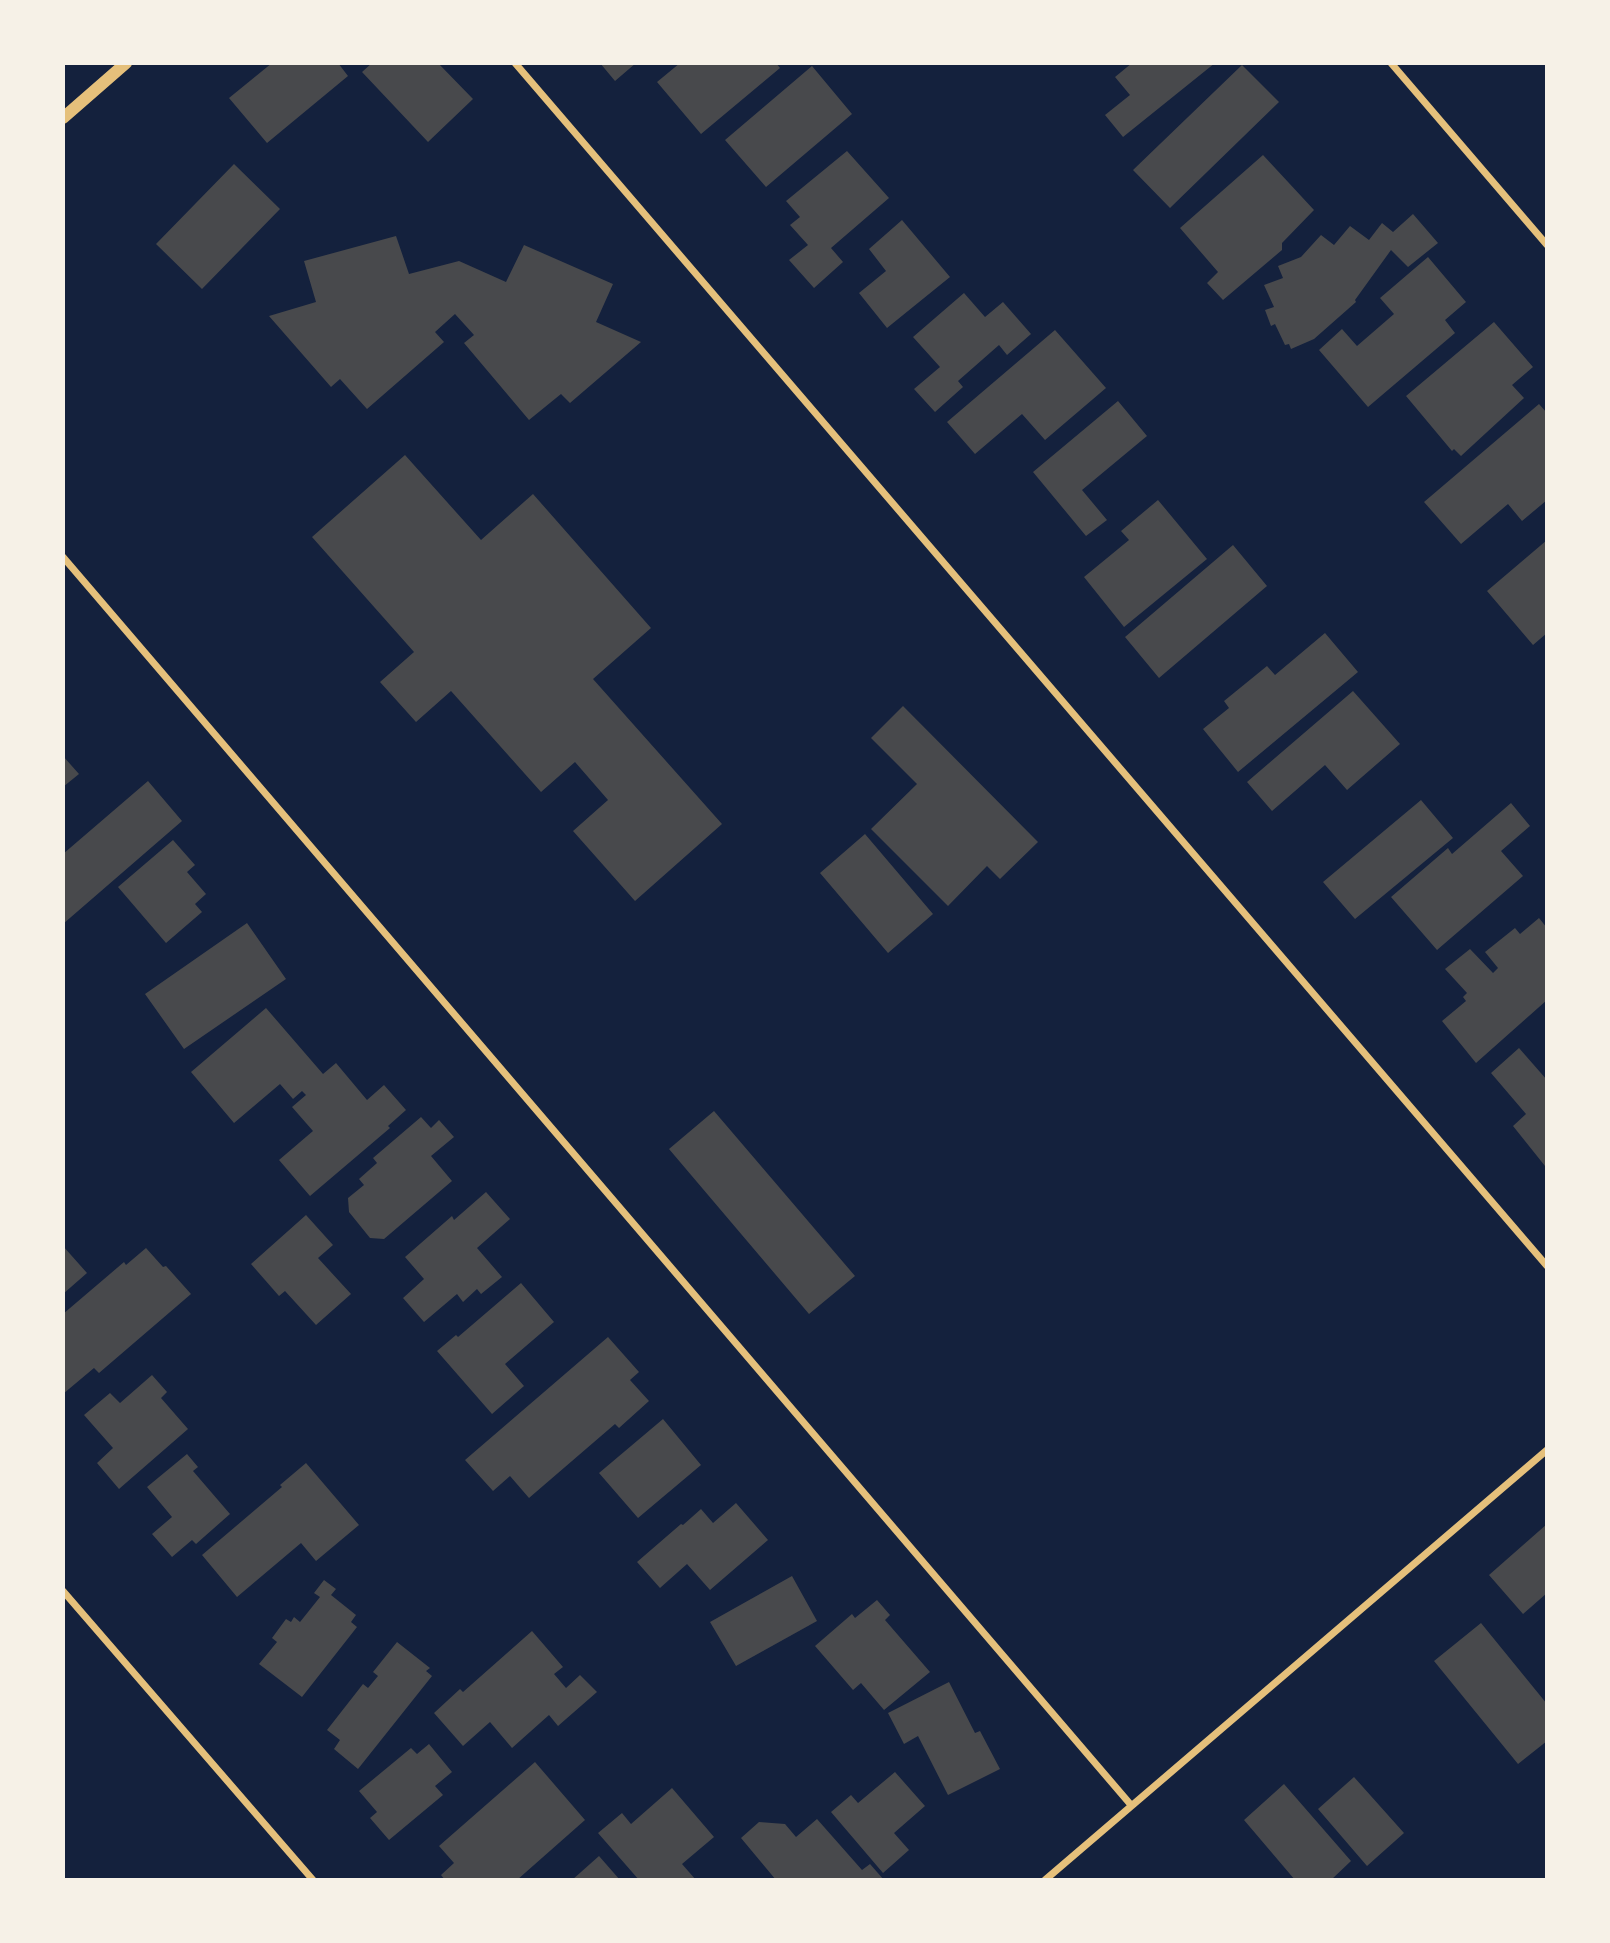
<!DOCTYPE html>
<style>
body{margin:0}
#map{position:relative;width:1610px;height:1943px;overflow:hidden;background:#14213d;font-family:"PT Sans",sans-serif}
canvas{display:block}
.frame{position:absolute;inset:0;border:65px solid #f6f1e7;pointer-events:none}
</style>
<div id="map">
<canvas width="1610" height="1943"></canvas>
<div class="frame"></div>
</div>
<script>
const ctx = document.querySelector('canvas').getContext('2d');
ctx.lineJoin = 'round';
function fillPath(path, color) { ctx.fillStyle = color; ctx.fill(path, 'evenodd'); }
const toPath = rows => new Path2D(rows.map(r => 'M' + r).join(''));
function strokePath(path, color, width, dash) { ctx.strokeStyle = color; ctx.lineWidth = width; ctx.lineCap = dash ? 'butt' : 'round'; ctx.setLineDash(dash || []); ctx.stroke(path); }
fillPath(toPath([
 [272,63,338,63,348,76,267,143,229,98],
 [372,63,438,63,473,99,428,142,362,72],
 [600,63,636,63,615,81],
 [680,63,776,63,780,68,701,134,657,82],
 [1132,63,1215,63,1123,137,1105,115,1130,95,1115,77],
 [1242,65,1279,102,1170,208,1133,170],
 [812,66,852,114,766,187,725,140],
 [847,151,889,198,831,248,843,262,814,288,789,260,808,245,790,225,800,217,786,201],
 [1263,155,1314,210,1282,243,1282,250,1223,300,1207,283,1218,272,1180,228],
 [234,164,280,209,202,289,156,244],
 [1413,214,1438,243,1408,267,1391,250,1355,300,1356,302,1314,339,1291,349,1289,344,1285,345,1275,324,1271,326,1265,310,1274,307,1264,285,1283,278,1278,266,1301,257,1321,235,1334,245,1350,226,1369,240,1382,223,1393,232],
 [902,220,950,277,887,328,859,293,886,271,869,249],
 [396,236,409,274,459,261,506,282,524,245,613,284,596,322,641,342,570,403,561,394,529,420,464,343,474,335,455,314,435,332,444,342,367,409,340,379,331,387,269,316,316,302,304,261],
 [1428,257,1466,302,1445,320,1455,333,1368,407,1319,350,1342,329,1357,346,1394,314,1380,298],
 [964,293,985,317,1003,302,1031,334,1007,355,999,345,958,381,963,387,935,412,914,389,940,367,913,337],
 [1494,322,1533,367,1512,385,1524,398,1461,456,1454,449,1452,451,1406,396],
 [1055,330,1106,388,1045,440,1022,414,975,454,947,422],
 [1118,401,1147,436,1082,490,1107,520,1086,536,1033,472],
 [1539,404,1547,413,1547,500,1522,521,1508,504,1461,544,1424,502],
 [405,455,481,540,533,494,651,628,593,679,722,824,635,901,573,831,608,800,575,762,541,792,451,691,416,722,380,682,414,652,312,537],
 [1158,500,1207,559,1124,627,1084,577,1129,540,1121,531],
 [1547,540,1547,633,1533,645,1487,591],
 [1233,545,1267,586,1159,678,1125,637],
 [1325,633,1358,672,1238,772,1203,729,1229,708,1224,701,1267,666,1275,675],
 [1353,691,1400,744,1347,790,1325,765,1272,811,1247,782],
 [903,706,1038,842,1000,879,987,866,948,906,871,829,917,784,871,738],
 [63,756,79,774,63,787],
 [148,781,182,821,63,924,63,854],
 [1421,800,1453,838,1355,919,1323,882],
 [1511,803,1530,826,1501,851,1523,876,1437,950,1391,897,1448,848,1452,854],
 [865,834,933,914,888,953,820,873],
 [173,840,195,865,187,872,206,894,195,904,202,912,166,943,118,887],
 [1539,918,1547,928,1547,1000,1476,1063,1442,1021,1466,1001,1463,997,1467,993,1445,969,1470,949,1493,973,1498,968,1485,952,1515,928,1520,934],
 [247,923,286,979,184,1049,145,994],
 [266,1008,323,1074,336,1063,367,1100,384,1085,406,1110,388,1126,390,1128,310,1196,279,1160,313,1131,292,1107,306,1095,302,1091,293,1099,280,1084,234,1123,191,1072],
 [1519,1048,1547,1080,1547,1164,1545,1166,1513,1126,1526,1114,1491,1073],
 [714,1111,855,1276,809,1314,669,1149],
 [421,1117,431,1128,439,1120,454,1137,431,1156,452,1181,384,1239,370,1238,349,1212,348,1198,364,1185,359,1179,377,1163,373,1158],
 [486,1192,510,1219,477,1248,502,1277,481,1294,477,1289,463,1302,457,1294,424,1322,403,1298,424,1279,405,1257,452,1216,454,1220],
 [306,1215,333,1245,318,1258,351,1294,316,1325,285,1291,279,1296,251,1264],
 [63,1246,87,1273,63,1294],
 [146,1248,163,1267,166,1266,191,1294,99,1373,94,1368,63,1394,63,1314,124,1262,126,1265],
 [521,1283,554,1322,505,1364,524,1386,492,1414,437,1351,456,1335,458,1337],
 [608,1337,639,1372,630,1380,649,1401,619,1428,615,1424,529,1498,510,1476,493,1491,465,1460],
 [152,1375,167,1392,161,1398,188,1429,119,1489,97,1463,113,1448,84,1415,110,1393,120,1403],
 [663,1419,701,1465,638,1518,599,1473],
 [187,1454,198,1467,193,1471,230,1514,196,1544,192,1540,172,1557,152,1534,172,1517,147,1487],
 [306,1463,359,1525,316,1561,301,1543,237,1597,202,1555,282,1487,280,1485],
 [736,1503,768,1540,710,1590,687,1564,660,1588,637,1562,681,1524,683,1525,701,1509,713,1523],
 [1547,1524,1547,1593,1523,1614,1489,1575],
 [792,1576,817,1621,736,1666,710,1622],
 [324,1580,336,1589,331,1595,356,1615,351,1622,357,1627,302,1697,259,1664,277,1642,272,1638,286,1619,291,1622,294,1617,300,1622,320,1597,314,1593],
 [877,1600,890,1615,885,1620,930,1672,884,1710,861,1683,853,1690,815,1646,852,1614,855,1618],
 [1481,1623,1547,1704,1547,1741,1518,1764,1434,1661],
 [532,1631,563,1667,554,1674,566,1688,580,1675,597,1692,558,1726,549,1715,512,1748,490,1722,463,1746,434,1713,460,1689,463,1692],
 [397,1642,430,1668,426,1671,432,1676,358,1769,334,1749,340,1740,327,1730,363,1684,368,1688,378,1676,373,1672],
 [949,1682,975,1733,980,1731,1000,1769,948,1795,918,1736,904,1744,888,1713],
 [429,1744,452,1772,435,1786,443,1795,389,1840,370,1818,377,1812,359,1791,411,1748,417,1754],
 [535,1762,585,1820,517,1880,445,1880,441,1875,454,1863,439,1846],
 [895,1772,925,1806,894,1833,909,1850,883,1873,831,1812,851,1795,858,1803],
 [1354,1777,1404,1833,1367,1866,1318,1809],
 [1284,1784,1351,1861,1331,1880,1295,1880,1244,1820],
 [672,1788,714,1837,682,1864,696,1880,639,1880,598,1833,622,1813,631,1824],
 [817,1819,862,1870,870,1864,884,1880,776,1880,741,1838,759,1822,785,1824,796,1837],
 [599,1856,620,1880,572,1880]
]), '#48494c');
strokePath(toPath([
 [515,63,1547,1266],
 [1391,63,1547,245],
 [63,557,1131,1805],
 [63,1591,313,1880],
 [1045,1880,1547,1450]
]), '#e5c07b', 7);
strokePath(toPath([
 [63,118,126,63]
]), '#e5c07b', 12);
</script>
